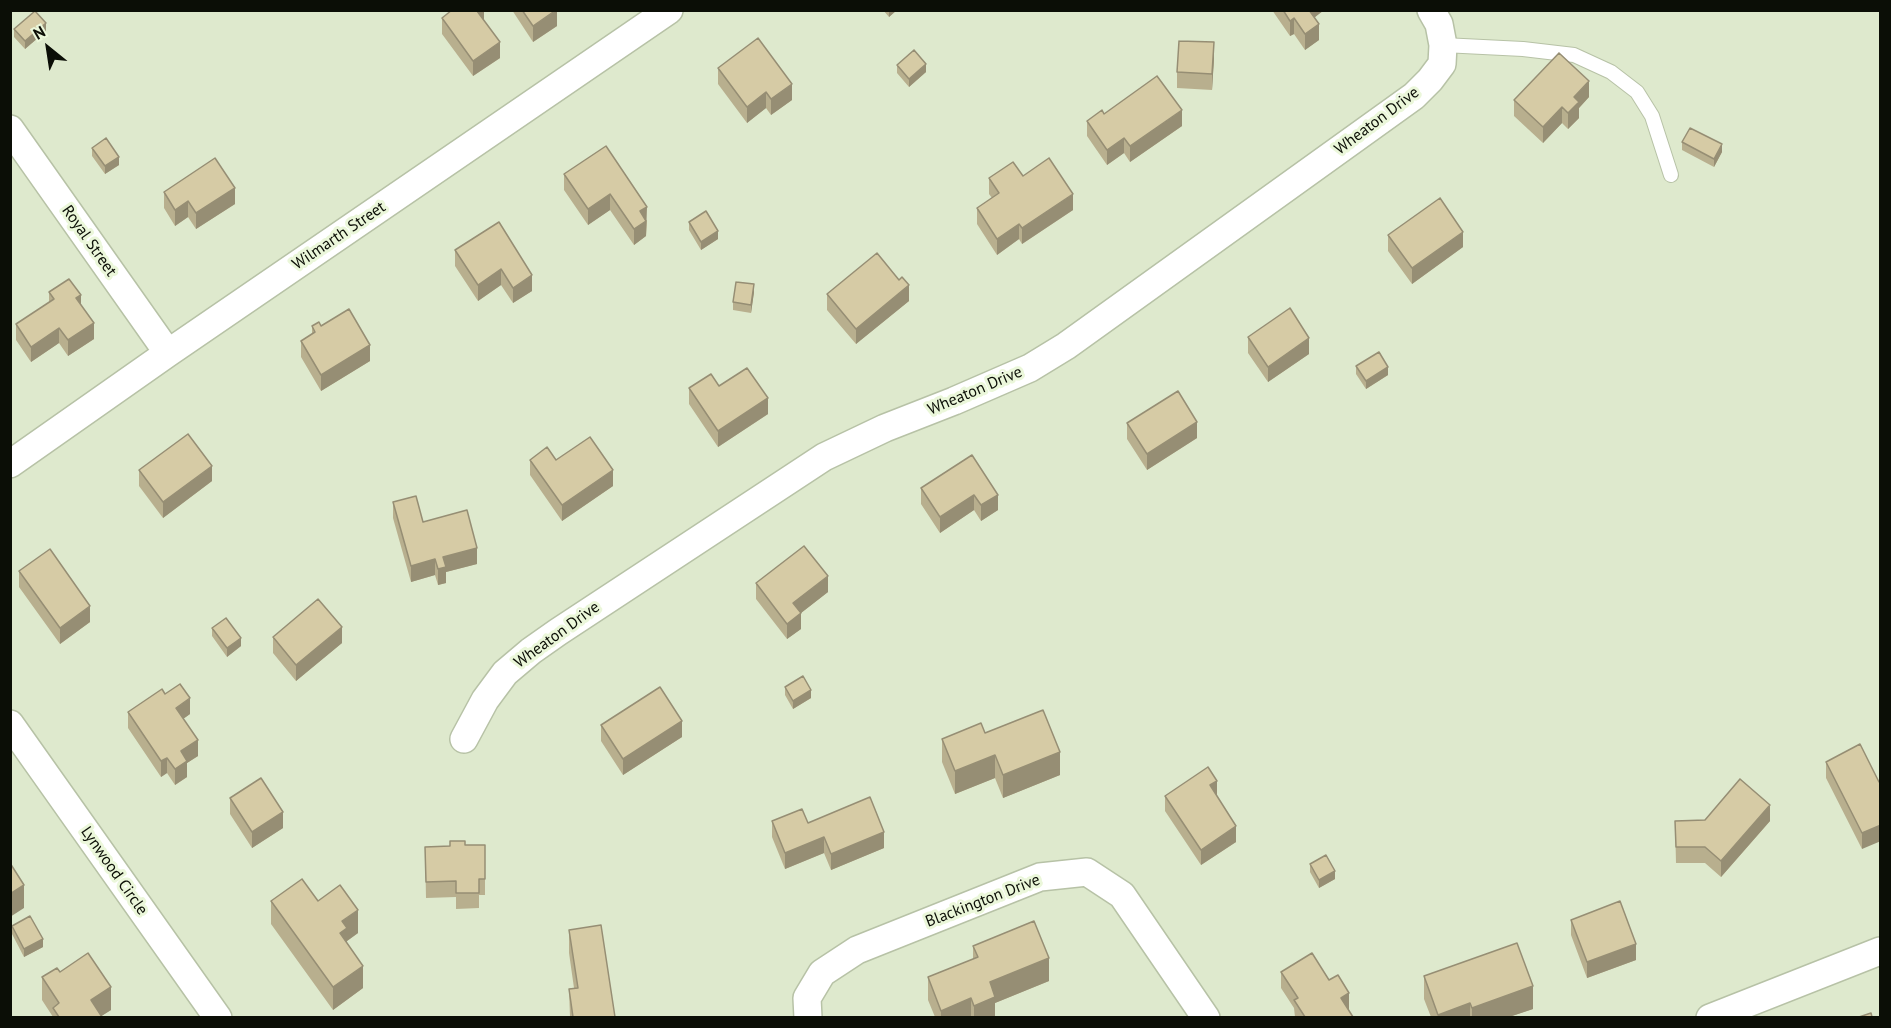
<!DOCTYPE html>
<style>
body{margin:0}
#map{position:relative;width:1891px;height:1028px;overflow:hidden;background:#dee9cd;font-family:"PT Sans",sans-serif}
canvas{display:block}
.frame{position:absolute;inset:0;border:12px solid #0b0e06;pointer-events:none}
.north{position:absolute;left:18px;top:18px;width:60px;height:60px;-webkit-text-stroke:4px #ebf7da;paint-order:stroke;rotate:330deg;font-size:16px;font-weight:700;line-height:24px;text-align:center;color:#0b0e06}
.north::after{content:'';display:block;margin:auto;width:21px;height:27px;background:#0b0e06;clip-path:polygon(50% 0,100% 100%,50% 72%,0 100%)}
</style>
<div id="map">
<canvas width="1891" height="1028"></canvas>
<div class="frame"></div>
<div class="north">N</div>
</div>
<script>
const ctx = document.querySelector('canvas').getContext('2d');
ctx.lineJoin = 'round';
const toPath = rows => new Path2D(rows.map(r => 'M' + r).join(''));
function strokePath(path, color, width, dash) { ctx.strokeStyle = color; ctx.lineWidth = width; ctx.lineCap = dash ? 'butt' : 'round'; ctx.setLineDash(dash || []); ctx.stroke(path); }
function fillPath(path, color) { ctx.fillStyle = color; ctx.fill(path, 'evenodd'); }
function drawText(font, color, halo, rows, align = 'center') {
  ctx.font = font + ' "PT Sans",sans-serif'; ctx.lineWidth = 6; ctx.setLineDash([]); ctx.textBaseline = 'middle'; ctx.strokeStyle = halo; ctx.fillStyle = color; for (const [text, x, y, turn = 0] of rows) {
    ctx.save(); ctx.translate(x, y); ctx.rotate((+turn || 0) * Math.PI / 180); ctx.textAlign = isNaN(turn) ? turn : align; if (halo) ctx.strokeText(text, 0, 0); ctx.fillText(text, 0, 0); ctx.restore();
  }
}
const service = toPath([
 [1443,45,1523,49,1574,55,1611,72,1637,92,1652,116,1671,175]
]);
const minor = toPath([
 [10,129,168,353],
 [10,464,168,353,669,10],
 [10,724,218,1018],
 [464,739,485,700,505,673,531,651,558,632,824,457,885,428,954,401,1030,368,1066,346,1414,96,1430,80,1442,64,1443,45,1439,24,1431,10],
 [808,1018,807,998,822,973,857,950,1040,877,1087,872,1122,895,1206,1018],
 [1710,1018,1880,951]
]);
strokePath(service, '#b7c2a6', 16);
strokePath(minor, '#b7c2a6', 30);
strokePath(service, '#fff', 14);
strokePath(minor, '#fff', 27);
fillPath(toPath([
 [484,10,484,21,500,58,473,76,442,34,442,18],
 [512,10,557,10,557,26,533,42],
 [883,10,897,10,889,17],
 [1272,10,1323,10,1314,18,1319,40,1305,50,1294,34,1290,36],
 [14,29,46,31,25,49,14,37],
 [1214,58,1212,90,1177,88,1177,72],
 [897,65,926,72,909,87,897,73],
 [718,68,792,100,771,115,766,108,747,123,718,84],
 [1589,97,1579,108,1579,118,1568,129,1562,123,1543,143,1514,116,1514,100],
 [1104,114,1182,126,1130,162,1124,153,1107,165,1087,136,1087,121],
 [1682,142,1722,152,1714,167,1682,150],
 [606,146,647,222,646,236,634,245,610,210,588,225,564,190,564,174],
 [92,148,119,165,105,174,92,156],
 [1023,176,1073,210,1022,244,1019,239,997,255,977,224,977,208,992,198,989,194,989,178],
 [164,192,235,204,196,229,188,217,175,226,164,208],
 [689,222,718,239,701,250,689,230],
 [1388,235,1463,247,1412,284,1388,251],
 [455,250,532,275,532,291,513,303,501,285,478,301,455,266],
 [49,292,81,304,94,339,68,356,59,343,31,362,16,340,16,324,49,303],
 [754,292,751,313,733,310,733,302],
 [827,294,909,301,856,344,827,310],
 [312,326,370,361,321,391,301,357,301,341,312,334],
 [1248,337,1309,354,1268,382,1248,353],
 [1356,366,1388,375,1366,389,1356,374],
 [719,386,768,414,718,447,689,404,689,388],
 [1127,423,1197,438,1147,470,1127,439],
 [530,460,556,460,613,486,562,521,530,475],
 [139,470,212,481,163,518,139,486],
 [921,488,998,495,998,510,981,521,974,510,940,533,921,504],
 [393,502,477,564,446,572,446,583,438,585,435,575,411,582,393,518],
 [19,571,90,622,60,644,19,587],
 [756,583,828,592,801,613,801,629,787,639,756,599],
 [212,628,241,646,227,657,212,636],
 [273,637,342,643,296,681,273,653],
 [785,687,811,698,793,709,785,695],
 [165,694,190,714,183,719,198,756,187,763,187,777,175,785,167,773,161,777,128,728,128,712],
 [601,725,682,737,623,775,601,741],
 [985,733,1060,775,1003,798,995,778,955,794,942,762,942,739],
 [1826,762,1879,782,1862,849,1826,778],
 [1165,796,1236,842,1201,865,1165,811],
 [230,798,283,828,252,848,230,814],
 [1705,820,1770,821,1721,877,1705,863,1676,863,1675,821],
 [772,821,808,823,884,848,831,870,824,853,785,869,772,837],
 [465,845,485,845,485,895,479,895,479,908,456,909,456,897,426,898,425,847],
 [1310,864,1335,879,1319,888,1310,872],
 [271,901,318,901,358,933,347,941,347,944,363,988,333,1010,271,924],
 [1571,920,1636,960,1587,978,1571,935],
 [12,926,43,947,24,957,12,934],
 [569,930,615,1017,570,1017,569,989,574,988,569,953],
 [973,946,1049,981,995,1003,995,1017,935,1017,928,1000,928,977,973,959],
 [60,972,111,1010,101,1016,102,1017,53,1017,42,1000,42,977],
 [1281,972,1329,980,1349,1009,1348,1010,1353,1017,1295,1017,1294,1008,1281,988],
 [1424,976,1533,1009,1509,1017,1431,1017,1424,999]
]), '#b8af8e');
fillPath(toPath([
 [478,10,484,10,484,22,477,11],
 [557,10,557,26,533,42,533,26],
 [889,10,897,10,889,17],
 [1307,10,1323,10,1323,11,1307,23],
 [1294,18,1294,34,1290,36,1290,21],
 [46,23,46,31,25,49,25,41],
 [1319,24,1319,40,1305,50,1305,34],
 [500,42,500,58,473,76,473,61],
 [1214,42,1214,58,1212,90,1212,74],
 [926,64,926,72,909,87,909,79],
 [1589,81,1589,97,1579,108,1579,118,1568,129,1568,113,1574,97],
 [792,84,792,100,771,115,771,99],
 [766,92,766,108,747,123,747,107],
 [1562,107,1562,123,1543,143,1543,127],
 [1182,110,1182,126,1130,162,1130,146],
 [1124,138,1124,153,1107,165,1107,150],
 [1722,144,1722,152,1714,167,1714,159],
 [119,157,119,165,105,174,105,166],
 [235,188,235,204,196,229,196,213],
 [610,194,610,210,588,225,588,209],
 [1073,194,1073,210,1022,244,1022,228],
 [188,201,188,217,175,226,175,210],
 [647,207,646,236,634,245,634,229,640,211],
 [1019,224,1019,239,997,255,997,239],
 [718,231,718,239,701,250,701,242],
 [1463,232,1463,247,1412,284,1412,268],
 [501,269,501,285,478,301,478,285],
 [532,275,532,291,513,303,513,288],
 [754,284,754,292,751,313,751,305],
 [909,285,909,301,856,344,856,329],
 [81,295,81,311,76,298],
 [94,323,94,339,68,356,68,340],
 [59,328,59,343,31,362,31,347],
 [1309,338,1309,354,1268,382,1268,367],
 [370,345,370,361,321,391,321,375],
 [1388,367,1388,375,1366,389,1366,381],
 [768,398,768,414,718,447,718,431],
 [1197,422,1197,438,1147,470,1147,454],
 [212,466,212,481,163,518,163,502],
 [613,470,613,486,562,521,562,505],
 [974,495,974,510,940,533,940,517],
 [998,495,998,510,981,521,981,505],
 [477,548,477,564,446,572,446,583,438,585,438,569,443,557],
 [435,559,435,575,411,582,411,566],
 [828,576,828,592,801,613,801,629,787,639,787,624,793,603],
 [90,606,90,622,60,644,60,628],
 [342,627,342,643,296,681,296,665],
 [241,638,241,646,227,657,227,648],
 [811,690,811,698,793,709,793,701],
 [190,698,190,714,176,724,176,708],
 [682,721,682,737,623,775,623,759],
 [198,740,198,756,187,763,187,777,175,785,175,769,181,751],
 [1060,752,1060,775,1003,798,1003,775],
 [995,755,995,778,955,794,955,771],
 [167,758,167,773,161,777,161,761],
 [1217,781,1217,797,1210,785],
 [1770,805,1770,821,1721,877,1721,861],
 [283,812,283,828,252,848,252,832],
 [1881,825,1881,841,1862,849,1862,833],
 [1236,826,1236,842,1201,865,1201,850],
 [884,832,884,848,831,870,831,854],
 [824,837,824,853,785,869,785,853],
 [10,850,12,850,12,873,10,873],
 [1335,871,1335,879,1319,888,1319,880],
 [24,885,24,908,10,917,10,894],
 [358,910,358,933,347,941,347,951,340,933,342,921],
 [43,939,43,947,24,957,24,949],
 [1636,944,1636,960,1587,978,1587,962],
 [1049,958,1049,981,995,1003,995,1017,974,1017,974,1006,990,982],
 [363,966,363,988,333,1010,333,987],
 [1533,986,1533,1009,1509,1017,1472,1017,1472,1008],
 [111,987,111,1010,100,1017,91,1000],
 [1349,993,1349,1009,1341,1014,1341,998],
 [971,998,971,1017,941,1017,941,1011],
 [1470,1003,1470,1017,1438,1017,1438,1015]
]), '#968e74');
const building = toPath([
 [452,10,478,10,477,11,500,42,473,61,442,18,452,10],
 [522,10,556,10,533,26,522,10],
 [1283,10,1309,10,1319,24,1305,34,1294,18,1290,21,1283,10],
 [35,11,46,23,25,41,14,29,35,11],
 [758,38,792,84,771,99,766,92,747,107,718,68,758,38],
 [1179,41,1214,42,1212,74,1177,72,1179,41],
 [914,50,926,64,909,79,897,65,914,50],
 [1559,53,1589,81,1574,97,1579,102,1568,113,1562,107,1543,127,1514,100,1559,53],
 [1157,76,1182,110,1130,146,1124,138,1107,150,1087,121,1102,110,1104,114,1157,76],
 [1690,128,1722,144,1714,159,1682,142,1690,128],
 [106,138,119,157,105,166,92,148,106,138],
 [606,146,647,207,640,211,646,221,634,229,610,194,588,209,564,174,606,146],
 [215,158,235,188,196,213,188,201,175,210,164,192,215,158],
 [1049,158,1073,194,1022,228,1019,224,997,239,977,208,999,193,989,178,1013,162,1023,176,1049,158],
 [1440,198,1463,232,1412,268,1388,235,1440,198],
 [706,211,718,231,701,242,689,222,706,211],
 [499,222,532,275,513,288,501,269,478,285,455,250,499,222],
 [877,253,899,280,902,277,909,285,856,329,827,294,877,253],
 [69,279,81,295,76,298,94,323,68,340,59,328,31,347,16,324,54,299,49,292,69,279],
 [736,282,754,284,751,305,733,302,736,282],
 [1290,308,1309,338,1268,367,1248,337,1290,308],
 [349,309,370,345,321,375,301,341,315,332,312,326,319,322,321,326,349,309],
 [1379,352,1388,367,1366,381,1356,366,1379,352],
 [747,368,768,398,718,431,689,388,711,374,719,386,747,368],
 [1178,391,1197,422,1147,454,1127,423,1178,391],
 [188,434,212,466,163,502,139,470,188,434],
 [590,437,613,470,562,505,530,460,547,447,556,460,590,437],
 [972,455,998,495,981,505,974,495,940,517,921,488,972,455],
 [416,496,423,522,467,510,477,548,443,557,446,567,438,569,435,559,411,566,393,502,416,496],
 [804,546,828,576,793,603,801,613,787,624,756,583,804,546],
 [50,549,90,606,60,628,19,571,50,549],
 [318,599,342,627,296,665,273,637,318,599],
 [226,618,241,638,227,648,212,628,226,618],
 [803,676,811,690,793,701,785,687,803,676],
 [180,684,190,698,176,708,198,740,181,751,187,761,175,769,167,758,161,761,128,712,162,689,165,694,180,684],
 [660,687,682,721,623,759,601,725,660,687],
 [1043,710,1060,752,1003,775,995,755,955,771,942,739,981,723,985,733,1043,710],
 [1860,744,1879,782,1881,782,1881,825,1862,833,1826,762,1860,744],
 [1208,767,1217,781,1210,785,1236,826,1201,850,1165,796,1208,767],
 [261,778,283,812,252,832,230,798,261,778],
 [1740,779,1770,805,1721,861,1705,847,1676,847,1675,821,1705,820,1740,779],
 [870,797,884,832,831,854,824,837,785,853,772,821,802,809,808,823,870,797],
 [450,841,465,841,465,845,485,845,485,879,479,879,479,893,456,893,456,881,426,882,425,847,450,846,450,841],
 [1326,855,1335,871,1319,880,1310,864,1326,855],
 [10,863,24,885,10,894,10,863],
 [302,879,318,901,340,885,358,910,342,921,347,928,340,933,363,966,333,987,271,901,302,879],
 [1620,901,1636,944,1587,962,1571,920,1620,901],
 [30,916,43,939,24,949,12,926,30,916],
 [1034,921,1049,958,990,982,995,997,974,1006,971,998,941,1011,928,977,978,957,973,946,1034,921],
 [601,925,615,1017,573,1017,569,989,578,988,569,930,601,925],
 [1517,943,1533,986,1472,1008,1470,1003,1438,1015,1424,976,1517,943],
 [88,953,111,987,91,1000,102,1017,59,1017,53,1008,59,1003,42,977,57,968,60,972,88,953],
 [1312,953,1329,980,1338,975,1349,993,1341,998,1353,1017,1305,1017,1294,1000,1298,998,1281,972,1312,953],
 [1871,1013,1872,1017,1859,1017,1871,1013]
]);
fillPath(building, '#d6cba5');
strokePath(building, '#968e74', 1.5);
drawText('16px', '#0b0e06', '#ebf7da', [
 ["Wheaton Drive",1377,121,-37],
 ["Wilmarth Street",339,236,-34],
 ["Royal Street",89,241,55],
 ["Wheaton Drive",975,391,-23],
 ["Wheaton Drive",557,635,-36],
 ["Lynwood Circle",114,871,55],
 ["Blackington Drive",983,901,-21]
]);
</script>
